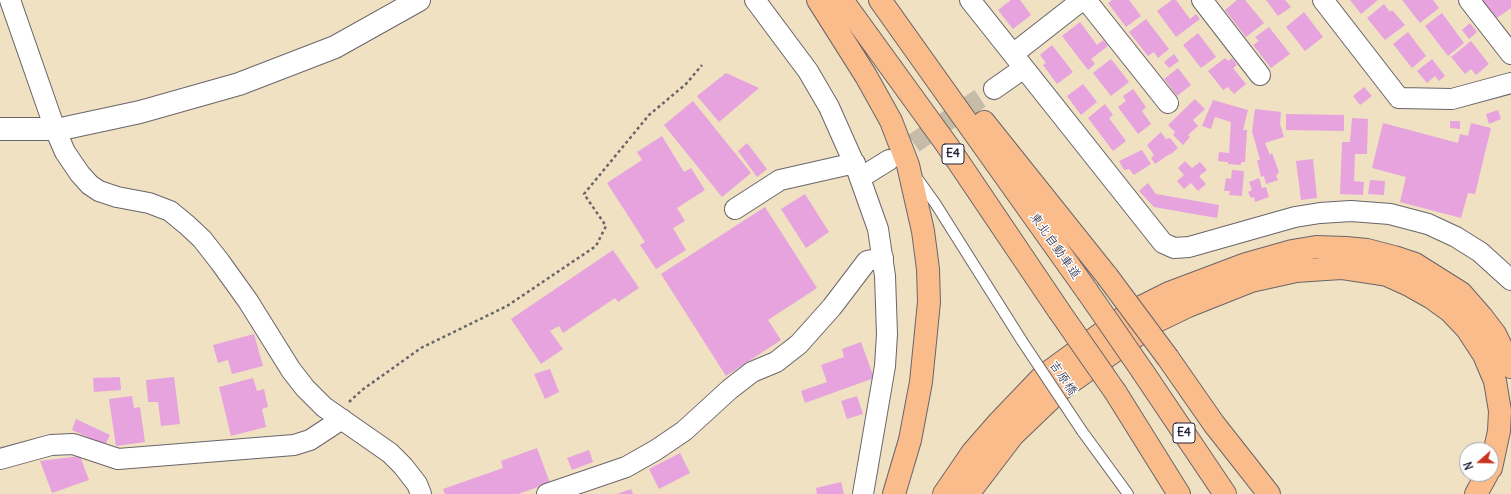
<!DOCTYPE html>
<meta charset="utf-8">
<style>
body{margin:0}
#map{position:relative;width:1511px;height:494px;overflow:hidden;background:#efe1c2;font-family:Delius,sans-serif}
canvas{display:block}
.north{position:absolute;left:1459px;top:442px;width:40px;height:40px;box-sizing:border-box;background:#fff;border:1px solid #a7a7b1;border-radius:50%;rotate:250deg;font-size:11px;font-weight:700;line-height:16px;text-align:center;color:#22223b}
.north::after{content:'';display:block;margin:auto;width:14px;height:18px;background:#c8321e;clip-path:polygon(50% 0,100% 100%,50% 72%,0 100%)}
</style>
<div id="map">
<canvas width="1511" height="494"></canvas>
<div class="north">N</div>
</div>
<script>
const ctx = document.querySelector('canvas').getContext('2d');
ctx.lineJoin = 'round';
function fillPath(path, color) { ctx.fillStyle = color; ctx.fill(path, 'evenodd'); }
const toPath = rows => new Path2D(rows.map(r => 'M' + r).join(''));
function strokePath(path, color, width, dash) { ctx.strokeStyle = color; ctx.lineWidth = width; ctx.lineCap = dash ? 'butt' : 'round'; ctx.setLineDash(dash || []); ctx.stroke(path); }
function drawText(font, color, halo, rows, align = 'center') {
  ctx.font = font + ' Delius,"Klee One",sans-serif'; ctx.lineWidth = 3; ctx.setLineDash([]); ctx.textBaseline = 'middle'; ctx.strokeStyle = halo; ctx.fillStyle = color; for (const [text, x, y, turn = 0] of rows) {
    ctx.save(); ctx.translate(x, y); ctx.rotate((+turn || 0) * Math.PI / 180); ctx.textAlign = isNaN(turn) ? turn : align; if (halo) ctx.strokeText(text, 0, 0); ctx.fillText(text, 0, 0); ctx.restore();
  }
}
fillPath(toPath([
 [1011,0,1020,0,1031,15,1013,29,998,10],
 [1112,0,1129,0,1141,16,1126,27,1108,3],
 [1172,0,1176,0,1190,19,1196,14,1200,19,1176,37,1157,11],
 [1237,0,1245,0,1264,23,1246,37,1225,10],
 [1266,0,1285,0,1291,7,1278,16],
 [1350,0,1378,0,1361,14],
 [1402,0,1433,0,1439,8,1420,23],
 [1482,0,1511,0,1511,8,1497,18],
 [1384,4,1390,12,1392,10,1405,25,1385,40,1367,18],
 [1304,12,1323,37,1305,51,1286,27],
 [1442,13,1464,43,1448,56,1425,26],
 [1146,19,1169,49,1158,58,1154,52,1148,56,1129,32],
 [1080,22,1097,45,1103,40,1108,46,1091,59,1095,64,1088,70,1062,36],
 [1470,23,1477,32,1469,39,1462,30],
 [1269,27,1290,54,1271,68,1253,45,1259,41,1255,37],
 [1408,32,1426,56,1412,68,1393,44],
 [1198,33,1216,57,1201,68,1183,45],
 [1471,41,1489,64,1476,75,1471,69,1465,74,1451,57],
 [1052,45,1073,72,1057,84,1043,65,1046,63,1040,55],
 [1174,54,1179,61,1169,68,1164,62],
 [1225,58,1228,61,1232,58,1237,65,1233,68,1246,84,1234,94,1228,87,1223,90,1208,71],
 [1111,59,1129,82,1111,96,1093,73],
 [1432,59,1445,76,1439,81,1435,76,1427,83,1417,71],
 [1178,68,1191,85,1177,96,1164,79],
 [726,73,759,88,719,122,697,96],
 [1083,84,1097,102,1081,115,1067,96],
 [1364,87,1372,96,1360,105,1353,96],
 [1133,89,1146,107,1142,111,1151,124,1138,134,1118,107,1126,101,1123,96],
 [1195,99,1205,109,1193,120,1198,126,1188,135,1190,137,1183,145,1173,135,1175,132,1168,125],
 [1213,100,1248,110,1243,130,1247,130,1245,162,1241,162,1241,165,1228,164,1228,162,1218,161,1219,152,1229,153,1231,122,1215,117,1211,129,1202,126],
 [693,101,751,173,722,197,664,125],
 [1105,104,1113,115,1109,118,1126,141,1113,151,1088,118],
 [1255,109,1281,112,1280,124,1284,137,1265,143,1270,155,1272,153,1279,172,1276,176,1278,180,1266,184,1264,176,1261,177,1257,160,1260,160,1252,131],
 [1498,110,1501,119,1489,124,1486,114],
 [1286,114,1344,115,1344,131,1286,130],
 [1352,118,1368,119,1367,154,1355,154,1354,181,1364,182,1363,195,1340,194,1342,142,1350,142],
 [1450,121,1460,121,1460,129,1450,128],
 [1383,123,1458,143,1460,134,1468,136,1471,123,1491,128,1475,194,1468,193,1461,218,1400,202,1406,177,1372,168],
 [1161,132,1166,139,1170,138,1178,148,1171,154,1168,155,1155,164,1151,158,1154,155,1147,145],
 [662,136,684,172,691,168,705,190,677,208,685,221,673,228,686,250,656,269,640,245,645,242,607,183,642,160,637,152],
 [747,143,767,169,757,177,738,151],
 [1142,150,1151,164,1134,175,1129,169,1124,170,1119,161],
 [1313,159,1317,198,1301,200,1296,161],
 [1185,161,1192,168,1200,162,1207,170,1199,176,1206,184,1198,191,1191,183,1184,189,1177,181,1184,175,1178,168],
 [1232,170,1244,171,1242,196,1229,195,1230,191,1224,191,1226,178,1231,179],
 [1259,178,1262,188,1266,187,1269,197,1255,202,1254,197,1251,198,1248,192,1252,190,1249,182],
 [1370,180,1385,181,1384,195,1368,194],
 [1148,183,1156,194,1219,205,1217,218,1154,207,1139,191],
 [805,194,829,232,806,248,781,209],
 [765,207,817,288,768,320,781,340,726,376,661,274],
 [613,250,639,288,618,302,615,298,563,333,559,326,550,331,563,349,541,364,511,319],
 [254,334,263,366,232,374,228,360,218,363,213,345],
 [861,342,874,378,805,403,801,391,827,382,821,365,844,357,842,349],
 [550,369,559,392,545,399,534,374],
 [120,377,121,390,94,392,93,378],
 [174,377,180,424,161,426,158,402,148,402,146,380],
 [253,378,257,391,264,389,268,407,262,409,266,427,231,436,219,387],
 [132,396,134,408,140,407,145,442,116,446,109,399],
 [857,396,863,414,847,419,841,401],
 [76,419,110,435,105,445,72,430],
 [537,448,550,483,518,494,445,494,443,489,503,468,501,461],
 [589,450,593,462,572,470,567,458],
 [680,453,690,473,659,489,649,469],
 [80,456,89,480,52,493,40,461],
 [841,482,844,494,817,494,816,488],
 [631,489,633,494,617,494]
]), '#e6a3dd');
strokePath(toPath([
 [889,160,994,89]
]), '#c6bba7', 20, [20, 10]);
const service = toPath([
 [917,178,935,203,1022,341],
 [1082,431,1128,494]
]);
const minor = toPath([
 [10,0,55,129,65,152,80,174,90,185,99,191,117,197,149,203,170,211,187,225,202,239,220,262,248,301,291,370,305,388,324,407,390,453,403,466,417,484,421,494],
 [755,0,808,71,829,107,857,170,878,229,885,276,887,334,885,366,863,494],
 [970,0,1163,243,1174,248,1189,247,1295,217,1320,213,1351,211,1390,214,1428,224,1456,237,1480,252,1511,280],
 [1086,0,1168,103],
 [1202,0,1260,75],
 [1323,0,1399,98,1452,99,1511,83],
 [1469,0,1511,54],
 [1013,54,1082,0],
 [994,89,1024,68],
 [860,178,889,160],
 [735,209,780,180,855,163],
 [0,459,51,445,73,444,118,459,294,445,310,440,342,419],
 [547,494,626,467,656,450,684,431,730,389,752,372,776,362,799,344,832,307,867,261,883,258]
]);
const tertiary = toPath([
 [0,129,61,129,140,112,239,84,335,47,419,0]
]);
const motorway = toPath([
 [818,0,866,76,891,121,908,165,923,231,928,269,929,302,921,382,910,440,894,494],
 [842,0,947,145,1059,311],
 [880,0,1087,291],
 [984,122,1107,276],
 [1168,358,1214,424,1269,494],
 [1143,372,1225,494],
 [1116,393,1179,494],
 [944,494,972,453,999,422,1042,377,1131,312,1169,293,1246,264,1292,251,1316,247,1346,248,1367,250,1394,257,1415,264,1461,293,1482,317,1495,334,1511,367],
 [968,494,1013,435,1061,389,1157,321,1188,306,1251,281,1296,271,1341,268,1387,275,1409,285,1432,298,1450,311,1467,329,1484,355,1495,381,1500,411,1499,431,1491,468],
 [1476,494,1487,474]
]);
strokePath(service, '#6a656a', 12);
strokePath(minor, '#6a656a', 22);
strokePath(tertiary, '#6a656a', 24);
strokePath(motorway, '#6a656a', 24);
strokePath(toPath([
 [349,402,362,390,421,348,507,306,596,246,606,226,584,194,649,115,686,84,702,65]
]), '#6a656a', 2.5, [3, 3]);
strokePath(service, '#fff', 10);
strokePath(minor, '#fff', 20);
strokePath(tertiary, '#fff', 22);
strokePath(motorway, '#f9bc8a', 22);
const serviceBridge = toPath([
 [1022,341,1082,431]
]);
const motorwayBridge = toPath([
 [1107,276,1168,358],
 [1087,291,1143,372],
 [1059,311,1116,393]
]);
strokePath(serviceBridge, '#6a656a', 12, []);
strokePath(motorwayBridge, '#6a656a', 24, []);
strokePath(serviceBridge, '#fff', 10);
strokePath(motorwayBridge, '#f9bc8a', 22);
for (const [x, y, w] of [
 [953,154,22],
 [1184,433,22]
]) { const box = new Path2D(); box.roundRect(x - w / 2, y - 10, w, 20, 3); ctx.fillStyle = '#fff'; ctx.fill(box); strokePath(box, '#22223b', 1); }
drawText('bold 12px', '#22223b', null, [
 ["E4",953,154],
 ["E4",1184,433]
]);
drawText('13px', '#22223b', '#fff', [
 ["東北自動車道",1055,246,55],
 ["吉原橋",1063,378,56]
]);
</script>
